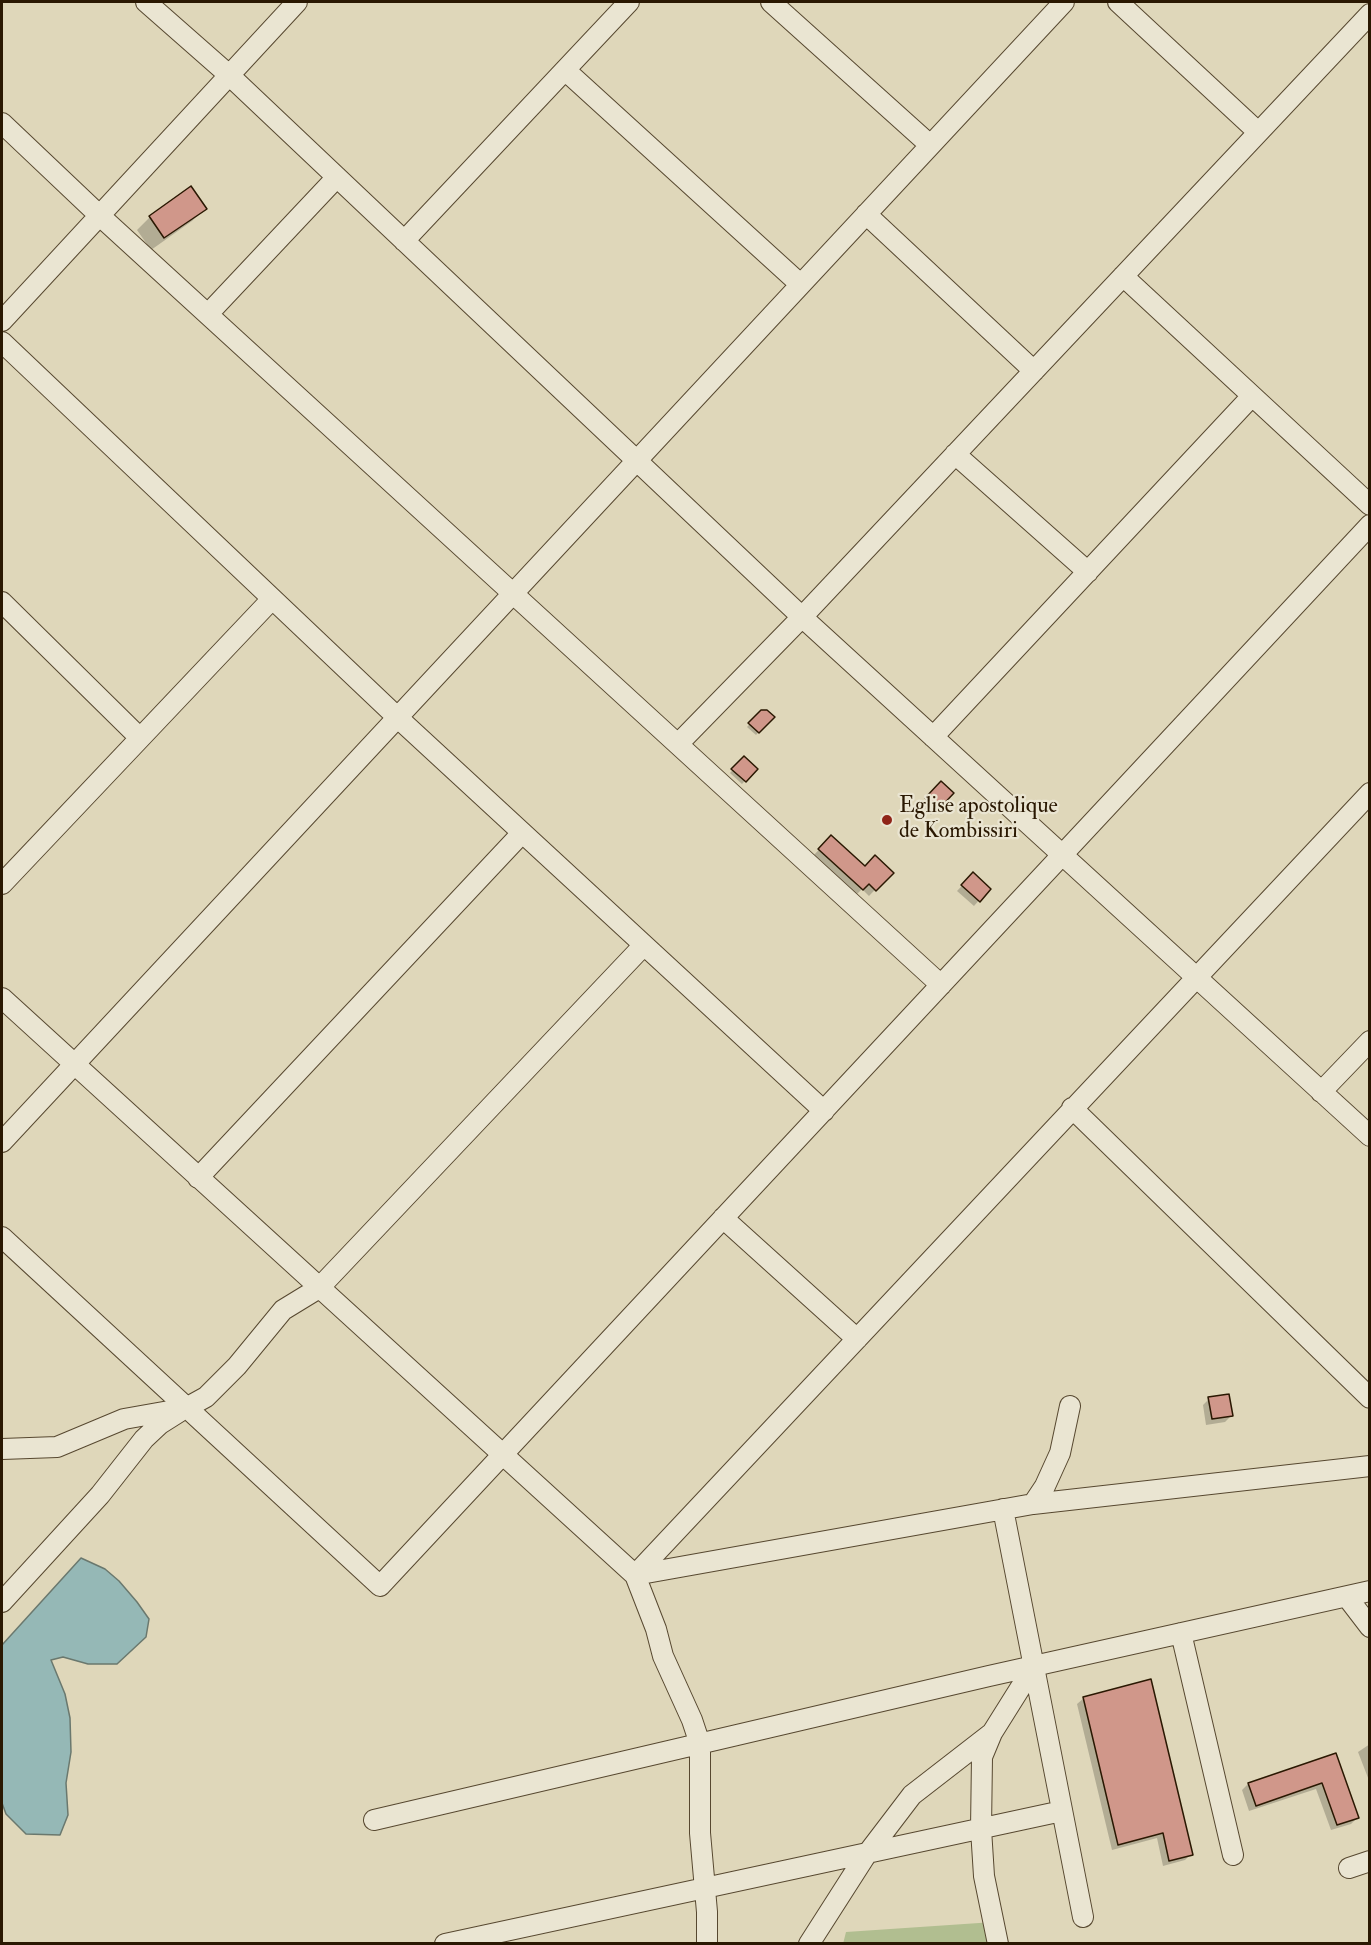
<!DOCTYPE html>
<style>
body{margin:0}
#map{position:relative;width:1371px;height:1945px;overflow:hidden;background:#dfd7ba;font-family:"IM FELL Double Pica",serif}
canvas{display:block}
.frame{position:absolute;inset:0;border:3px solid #2a1802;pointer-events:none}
</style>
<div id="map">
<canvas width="1371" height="1945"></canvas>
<div class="frame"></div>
</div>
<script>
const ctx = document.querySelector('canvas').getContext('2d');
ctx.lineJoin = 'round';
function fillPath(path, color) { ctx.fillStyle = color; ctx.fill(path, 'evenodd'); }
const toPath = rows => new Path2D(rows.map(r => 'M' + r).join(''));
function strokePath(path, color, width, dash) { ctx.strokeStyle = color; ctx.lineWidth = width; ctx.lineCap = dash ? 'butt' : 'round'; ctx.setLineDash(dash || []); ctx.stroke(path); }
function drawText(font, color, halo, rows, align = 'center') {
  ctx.font = font + ' "IM FELL Double Pica",serif'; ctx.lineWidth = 4.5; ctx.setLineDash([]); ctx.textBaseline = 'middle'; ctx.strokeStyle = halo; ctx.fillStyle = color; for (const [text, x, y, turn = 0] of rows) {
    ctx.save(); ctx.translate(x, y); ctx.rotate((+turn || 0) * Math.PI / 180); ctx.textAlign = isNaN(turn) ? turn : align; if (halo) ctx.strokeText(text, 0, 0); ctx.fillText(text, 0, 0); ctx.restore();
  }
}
fillPath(toPath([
 [994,1922,998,1944,843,1944,846,1932]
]), '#b1be90');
const water = toPath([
 [81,1558,105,1569,119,1581,137,1602,149,1619,146,1637,117,1664,88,1664,63,1657,51,1660,65,1694,70,1718,71,1752,66,1783,68,1815,60,1835,26,1834,6,1814,2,1803,2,1645,81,1558]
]);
fillPath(water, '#95b8b6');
strokePath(water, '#6a786e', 1.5);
fillPath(toPath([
 [205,208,192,221,151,250,137,230,150,217],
 [762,711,773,717,756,735,747,727],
 [744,758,756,769,742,784,730,773],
 [941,783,952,793,931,815,920,805],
 [831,837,864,868,891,873,869,896,862,889,856,895,813,856],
 [973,874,989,889,974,906,957,891],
 [1209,1399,1231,1416,1225,1422,1206,1425,1203,1405],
 [1084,1698,1191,1854,1185,1860,1163,1866,1157,1838,1112,1850,1077,1704],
 [1370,1744,1370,1783,1358,1752],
 [1335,1755,1357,1818,1351,1824,1331,1830,1316,1789,1249,1811,1242,1790,1248,1784]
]), '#0003');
const building = toPath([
 [191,186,207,209,164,238,149,216,191,186],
 [761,710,767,710,775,717,759,733,748,723,761,710],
 [744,756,758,769,746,782,731,769,744,756],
 [941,781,954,793,938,810,925,798,941,781],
 [831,835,865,866,875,855,894,873,876,891,869,884,863,890,818,849,831,835],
 [973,872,991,889,980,902,961,885,973,872],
 [1229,1394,1233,1416,1212,1419,1208,1397,1229,1394],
 [1151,1679,1193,1855,1169,1861,1163,1833,1118,1845,1083,1697,1151,1679],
 [1336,1753,1359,1818,1337,1825,1322,1783,1256,1806,1248,1783,1336,1753]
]);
fillPath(building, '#d0978a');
strokePath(building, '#2a1802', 1.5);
const street = toPath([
 [146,2,229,75,802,617,1370,1136],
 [771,2,930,145],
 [1118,2,1258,132],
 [565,70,800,284],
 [2,123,99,215,941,985],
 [866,214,1034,371],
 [404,241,629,2],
 [1123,276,1370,505],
 [208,314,337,177],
 [2,321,297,2],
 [2,342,397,717,824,1111],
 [955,454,1088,572],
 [2,602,140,738],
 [933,737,1252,396],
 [678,744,802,617,1370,14],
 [2,884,272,599],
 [2,998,635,1575,656,1629,663,1656,692,1720,700,1744,700,1833,707,1912,707,1944],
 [1321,1092,1370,1041],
 [1072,1108,1370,1398],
 [2,1142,1064,2],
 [198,1178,522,833],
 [723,1218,857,1339],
 [2,1237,380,1586,1370,525],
 [2,1449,57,1447,124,1419,186,1408,206,1397,237,1366,283,1310,319,1288,644,945],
 [1033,1504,1045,1486,1060,1453,1070,1406],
 [1003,1509,1083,1917],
 [635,1575,1370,793],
 [635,1575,1033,1504,1370,1466],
 [1347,1597,1370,1627],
 [2,1602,100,1495,144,1439,160,1424,179,1412],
 [1181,1633,1233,1855],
 [374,1820,989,1676,1370,1591],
 [1349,1868,1370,1861],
 [445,1944,1062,1811],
 [809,1944,864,1858,912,1795,992,1733],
 [998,1944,984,1876,981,1829,982,1757,992,1733,1034,1666]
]);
strokePath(street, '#574830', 22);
strokePath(street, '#eae5d2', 20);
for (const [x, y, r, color] of [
 [887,820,6,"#8f2418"]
]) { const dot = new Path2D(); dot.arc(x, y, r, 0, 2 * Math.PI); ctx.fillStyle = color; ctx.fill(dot); strokePath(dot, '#eae5d2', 2); }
drawText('22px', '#2a1802', '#eae5d2', [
 ["Eglise apostolique",899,807],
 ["de Kombissiri",899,832]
], 'left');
</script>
